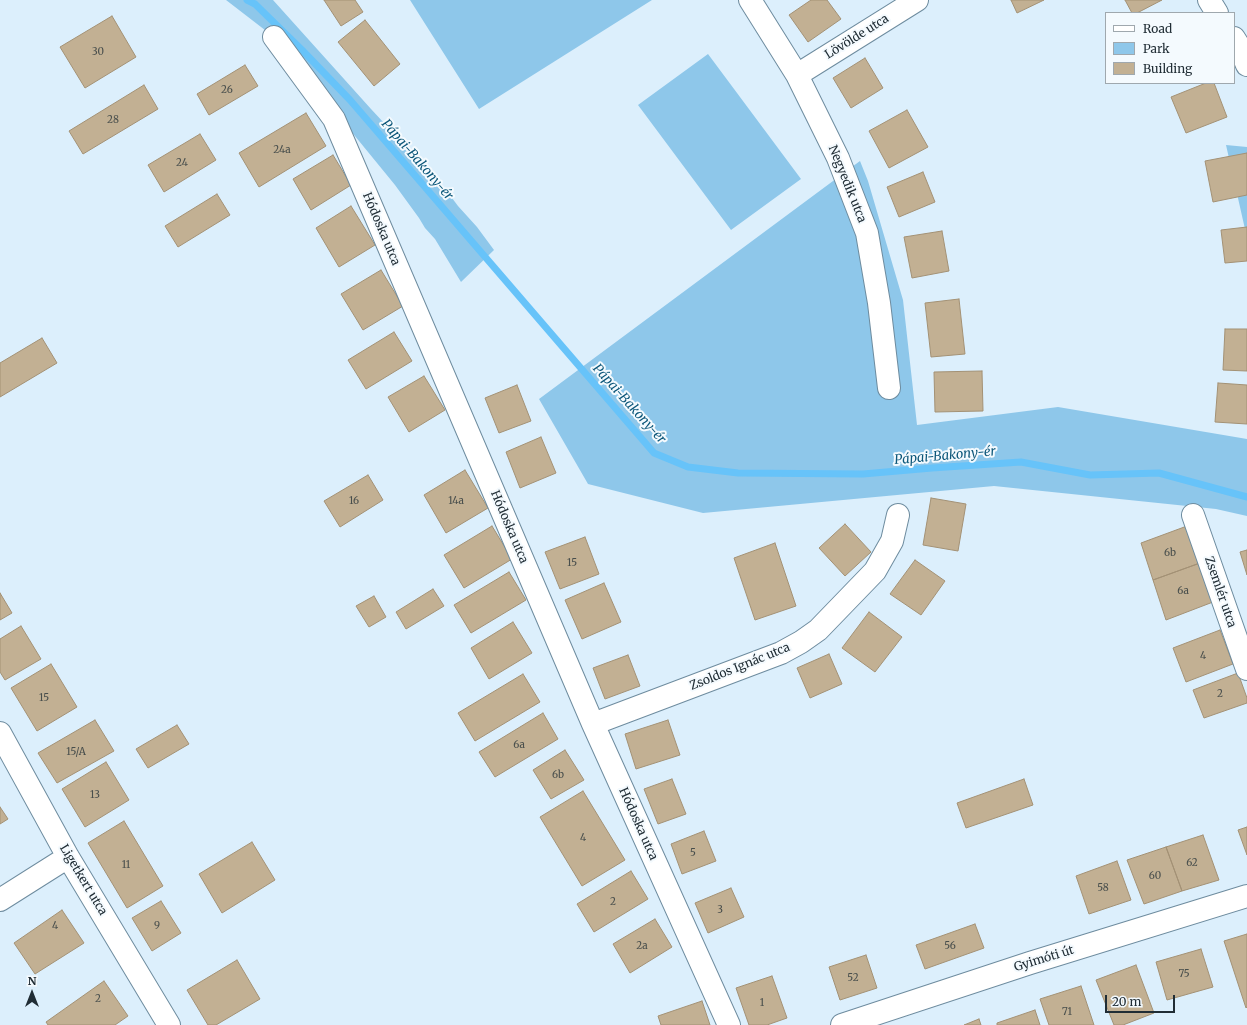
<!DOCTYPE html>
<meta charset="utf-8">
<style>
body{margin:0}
#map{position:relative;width:1247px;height:1025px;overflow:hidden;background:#dceffc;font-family:Merriweather,serif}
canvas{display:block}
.legend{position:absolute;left:1105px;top:12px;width:130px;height:72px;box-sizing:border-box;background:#f4fafe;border:1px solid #9fa8ae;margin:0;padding:5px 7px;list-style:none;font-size:12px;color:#202d35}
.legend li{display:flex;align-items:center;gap:8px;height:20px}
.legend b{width:20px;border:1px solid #9fa8ae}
.north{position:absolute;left:12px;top:973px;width:40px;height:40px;-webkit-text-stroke:3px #f4fafe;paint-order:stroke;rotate:0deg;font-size:11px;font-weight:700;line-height:16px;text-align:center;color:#202d35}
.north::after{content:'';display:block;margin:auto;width:14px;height:18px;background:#202d35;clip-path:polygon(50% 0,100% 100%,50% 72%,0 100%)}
.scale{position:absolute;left:1105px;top:995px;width:70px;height:18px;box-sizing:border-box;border:2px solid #202d35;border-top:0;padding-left:5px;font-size:12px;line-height:14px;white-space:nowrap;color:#202d35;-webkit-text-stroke:3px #f4fafe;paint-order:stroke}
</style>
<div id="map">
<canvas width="1247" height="1025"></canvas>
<ul class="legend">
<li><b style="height:5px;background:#fff"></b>Road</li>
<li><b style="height:11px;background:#8ec7ea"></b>Park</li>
<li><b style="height:11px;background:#c2b093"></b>Building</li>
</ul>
<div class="north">N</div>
<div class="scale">20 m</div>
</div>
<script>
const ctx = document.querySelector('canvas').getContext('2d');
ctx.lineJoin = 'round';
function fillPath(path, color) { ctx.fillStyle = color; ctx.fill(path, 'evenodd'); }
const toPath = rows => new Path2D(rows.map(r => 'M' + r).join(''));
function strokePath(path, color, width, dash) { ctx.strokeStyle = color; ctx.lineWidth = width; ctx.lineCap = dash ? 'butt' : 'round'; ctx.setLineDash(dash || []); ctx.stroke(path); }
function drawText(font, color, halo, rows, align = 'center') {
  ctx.font = font + ' Merriweather,serif'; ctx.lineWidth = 4; ctx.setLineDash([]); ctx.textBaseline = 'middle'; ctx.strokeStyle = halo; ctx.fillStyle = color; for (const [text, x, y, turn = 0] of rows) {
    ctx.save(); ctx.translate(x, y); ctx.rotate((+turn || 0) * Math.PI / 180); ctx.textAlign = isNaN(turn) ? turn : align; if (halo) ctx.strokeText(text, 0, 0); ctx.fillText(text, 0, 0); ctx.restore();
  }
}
fillPath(toPath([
 [226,0,273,0,371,109,411,152,434,174,458,206,477,227,494,250,461,282,435,239,425,228,419,218,395,185,274,37],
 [410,0,652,0,479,109],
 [708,54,801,179,731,230,638,105],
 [1226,145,1247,147,1247,238],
 [860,161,868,181,903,300,917,425,1058,407,1247,439,1247,516,1216,509,994,486,703,513,588,484,539,399]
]), '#8ec7ea');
strokePath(toPath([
 [247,0,255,4,302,50,350,100,654,453,688,467,738,473,863,474,932,468,1021,462,1090,475,1159,473,1247,497]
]), '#67c3f9', 7);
const building = toPath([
 [324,0,355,0,363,12,341,26,324,0],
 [811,0,827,0,841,19,808,42,789,15,811,0],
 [1011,0,1044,0,1017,13,1011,0],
 [1125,0,1162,0,1137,13,1132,13,1125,0],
 [112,16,136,57,85,88,60,47,112,16],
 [365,20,400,64,374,86,338,42,365,20],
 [865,58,883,88,851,108,833,78,865,58],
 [245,65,258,86,209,115,197,94,245,65],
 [1206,83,1214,83,1227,117,1186,133,1171,97,1206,83],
 [144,85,158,109,83,154,69,131,144,85],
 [907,110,928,147,889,168,869,131,907,110],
 [306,113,326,146,259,187,239,153,306,113],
 [200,134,216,160,164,192,148,165,200,134],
 [1247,153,1247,195,1213,202,1205,161,1247,153],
 [333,155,351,185,311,210,293,179,333,155],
 [923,172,935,202,899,217,887,187,923,172],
 [217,194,230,215,178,247,165,226,217,194],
 [351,206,375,245,339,267,316,228,351,206],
 [1247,227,1247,261,1225,263,1221,230,1247,227],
 [942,231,949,271,912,278,904,237,942,231],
 [381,270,403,306,363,330,341,294,381,270],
 [959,299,965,354,931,357,925,303,959,299],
 [1225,329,1247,329,1247,371,1223,370,1225,329],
 [394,332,412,361,366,389,348,360,394,332],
 [42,338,57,363,0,397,0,363,42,338],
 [982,371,983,411,935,412,934,372,982,371],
 [424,376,445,410,409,432,388,397,424,376],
 [1218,383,1247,385,1247,424,1215,422,1218,383],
 [517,385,531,421,499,433,485,398,517,385],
 [541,437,556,473,520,488,506,452,541,437],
 [465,470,488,508,446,533,424,495,465,470],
 [368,475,383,500,340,527,324,501,368,475],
 [931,498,966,504,958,551,923,545,931,498],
 [845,524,871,552,845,576,819,548,845,524],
 [492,526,512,559,464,588,444,555,492,526],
 [1187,526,1200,563,1153,580,1141,543,1187,526],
 [585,537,599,574,560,589,545,552,585,537],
 [775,543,796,606,755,620,734,558,775,543],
 [1247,550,1247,575,1240,552,1247,550],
 [915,560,945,581,921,615,890,594,915,560],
 [1200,563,1213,602,1166,620,1153,580,1200,563],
 [509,572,526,600,471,633,454,605,509,572],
 [604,583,621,622,582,639,565,600,604,583],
 [433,589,444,606,406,629,396,612,433,589],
 [0,593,12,613,0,620,0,593],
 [374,596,386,617,369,627,356,606,374,596],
 [869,612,902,637,875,672,842,648,869,612],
 [513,622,532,653,489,679,471,648,513,622],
 [21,626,41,659,5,680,0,672,0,639,21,626],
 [1220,630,1233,664,1186,682,1173,648,1220,630],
 [829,654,842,684,810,698,797,668,829,654],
 [628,655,640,686,605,699,593,668,628,655],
 [51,664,77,707,37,731,11,688,51,664],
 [1238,673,1247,698,1247,703,1204,718,1193,690,1238,673],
 [523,674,540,702,475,741,458,713,523,674],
 [543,713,558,739,495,777,479,752,543,713],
 [95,720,114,751,57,783,38,753,95,720],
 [668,720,680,755,636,769,625,734,668,720],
 [177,725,189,744,148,768,136,749,177,725],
 [565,750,584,780,551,799,533,770,565,750],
 [106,762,129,800,85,827,62,789,106,762],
 [672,779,686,814,658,824,644,789,672,779],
 [1024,779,1033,805,966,828,957,803,1024,779],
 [583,791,625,860,582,886,540,817,583,791],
 [0,807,8,819,0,824,0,807],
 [124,821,163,886,127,908,88,843,124,821],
 [1247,827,1247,855,1238,830,1247,827],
 [704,831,716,861,682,874,671,844,704,831],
 [1203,835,1219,880,1182,891,1166,847,1203,835],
 [252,842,275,880,222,913,199,874,252,842],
 [1166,847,1182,891,1144,904,1127,860,1166,847],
 [1117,861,1131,900,1089,914,1076,876,1117,861],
 [631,871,648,899,594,932,577,904,631,871],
 [731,888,744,917,708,933,695,903,731,888],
 [161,901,181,933,152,951,132,918,161,901],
 [62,910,84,943,35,974,14,943,62,910],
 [655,919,672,947,630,973,613,944,655,919],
 [975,924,984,948,925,969,916,945,975,924],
 [1247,934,1247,1007,1246,1008,1224,941,1247,934],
 [1201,949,1213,987,1167,1000,1156,962,1201,949],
 [866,955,877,988,840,1000,829,967,866,955],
 [237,960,260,999,216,1025,208,1025,187,990,237,960],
 [1136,965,1154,1013,1123,1025,1114,1025,1096,980,1136,965],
 [772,976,787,1018,767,1025,749,1025,736,988,772,976],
 [104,981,128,1016,115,1025,48,1025,46,1022,104,981],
 [1081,986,1094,1025,1049,1025,1040,999,1081,986],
 [702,1001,710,1025,661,1025,658,1016,702,1001],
 [1035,1010,1040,1025,997,1025,997,1023,1035,1010],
 [979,1019,981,1025,964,1025,979,1019]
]);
fillPath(building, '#c2b093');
strokePath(building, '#a39175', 1);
const minor = toPath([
 [750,0,797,75,838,158,867,233,879,303,889,388],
 [1209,0,1217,13],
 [274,37,334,119,593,724,729,1025],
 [1234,38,1239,46,1247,65],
 [797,75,917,0],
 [1193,515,1247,669],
 [593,724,781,653,801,642,818,630,875,571,892,541,898,515],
 [0,733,68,857,169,1025],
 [0,900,68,857]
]);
const major = toPath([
 [842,1025,1030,963,1247,896]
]);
strokePath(minor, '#6e8c9f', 24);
strokePath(major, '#6e8c9f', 24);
strokePath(minor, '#fff', 22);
strokePath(major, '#fff', 22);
drawText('10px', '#484e4c', null, [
 ["30",98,52],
 ["26",227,90],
 ["28",113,120],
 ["24a",282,150],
 ["24",182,163],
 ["16",354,501],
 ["14a",456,501],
 ["6b",1170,553],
 ["15",572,563],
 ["6a",1183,591],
 ["4",1203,656],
 ["2",1220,694],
 ["15",44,698],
 ["6a",519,745],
 ["15/A",76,752],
 ["6b",558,775],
 ["13",95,795],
 ["4",583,838],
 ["5",693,853],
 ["62",1192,863],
 ["11",126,865],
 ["60",1155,876],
 ["58",1103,888],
 ["2",613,902],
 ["3",720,910],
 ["4",55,926],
 ["9",157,926],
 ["2a",642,946],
 ["56",950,946],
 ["75",1184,974],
 ["52",853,978],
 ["2",98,999],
 ["1",762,1003],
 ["71",1067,1012]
]);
drawText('12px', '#202d35', '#f4fafe', [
 ["Lövölde utca",857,37,-32],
 ["Negyedik utca",847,184,68],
 ["Hódoska utca",381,229,67],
 ["Hódoska utca",509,527,67],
 ["Zsemlér utca",1220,592,71],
 ["Zsoldos Ignác utca",740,667,-22],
 ["Hódoska utca",638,824,66],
 ["Ligetkert utca",83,880,59],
 ["Gyimóti út",1044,959,-17]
]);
drawText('italic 13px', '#0b5679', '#f4fafe', [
 ["Pápai-Bakony-ér",417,160,49],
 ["Pápai-Bakony-ér",629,404,48],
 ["Pápai-Bakony-ér",945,456,-5]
]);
</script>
